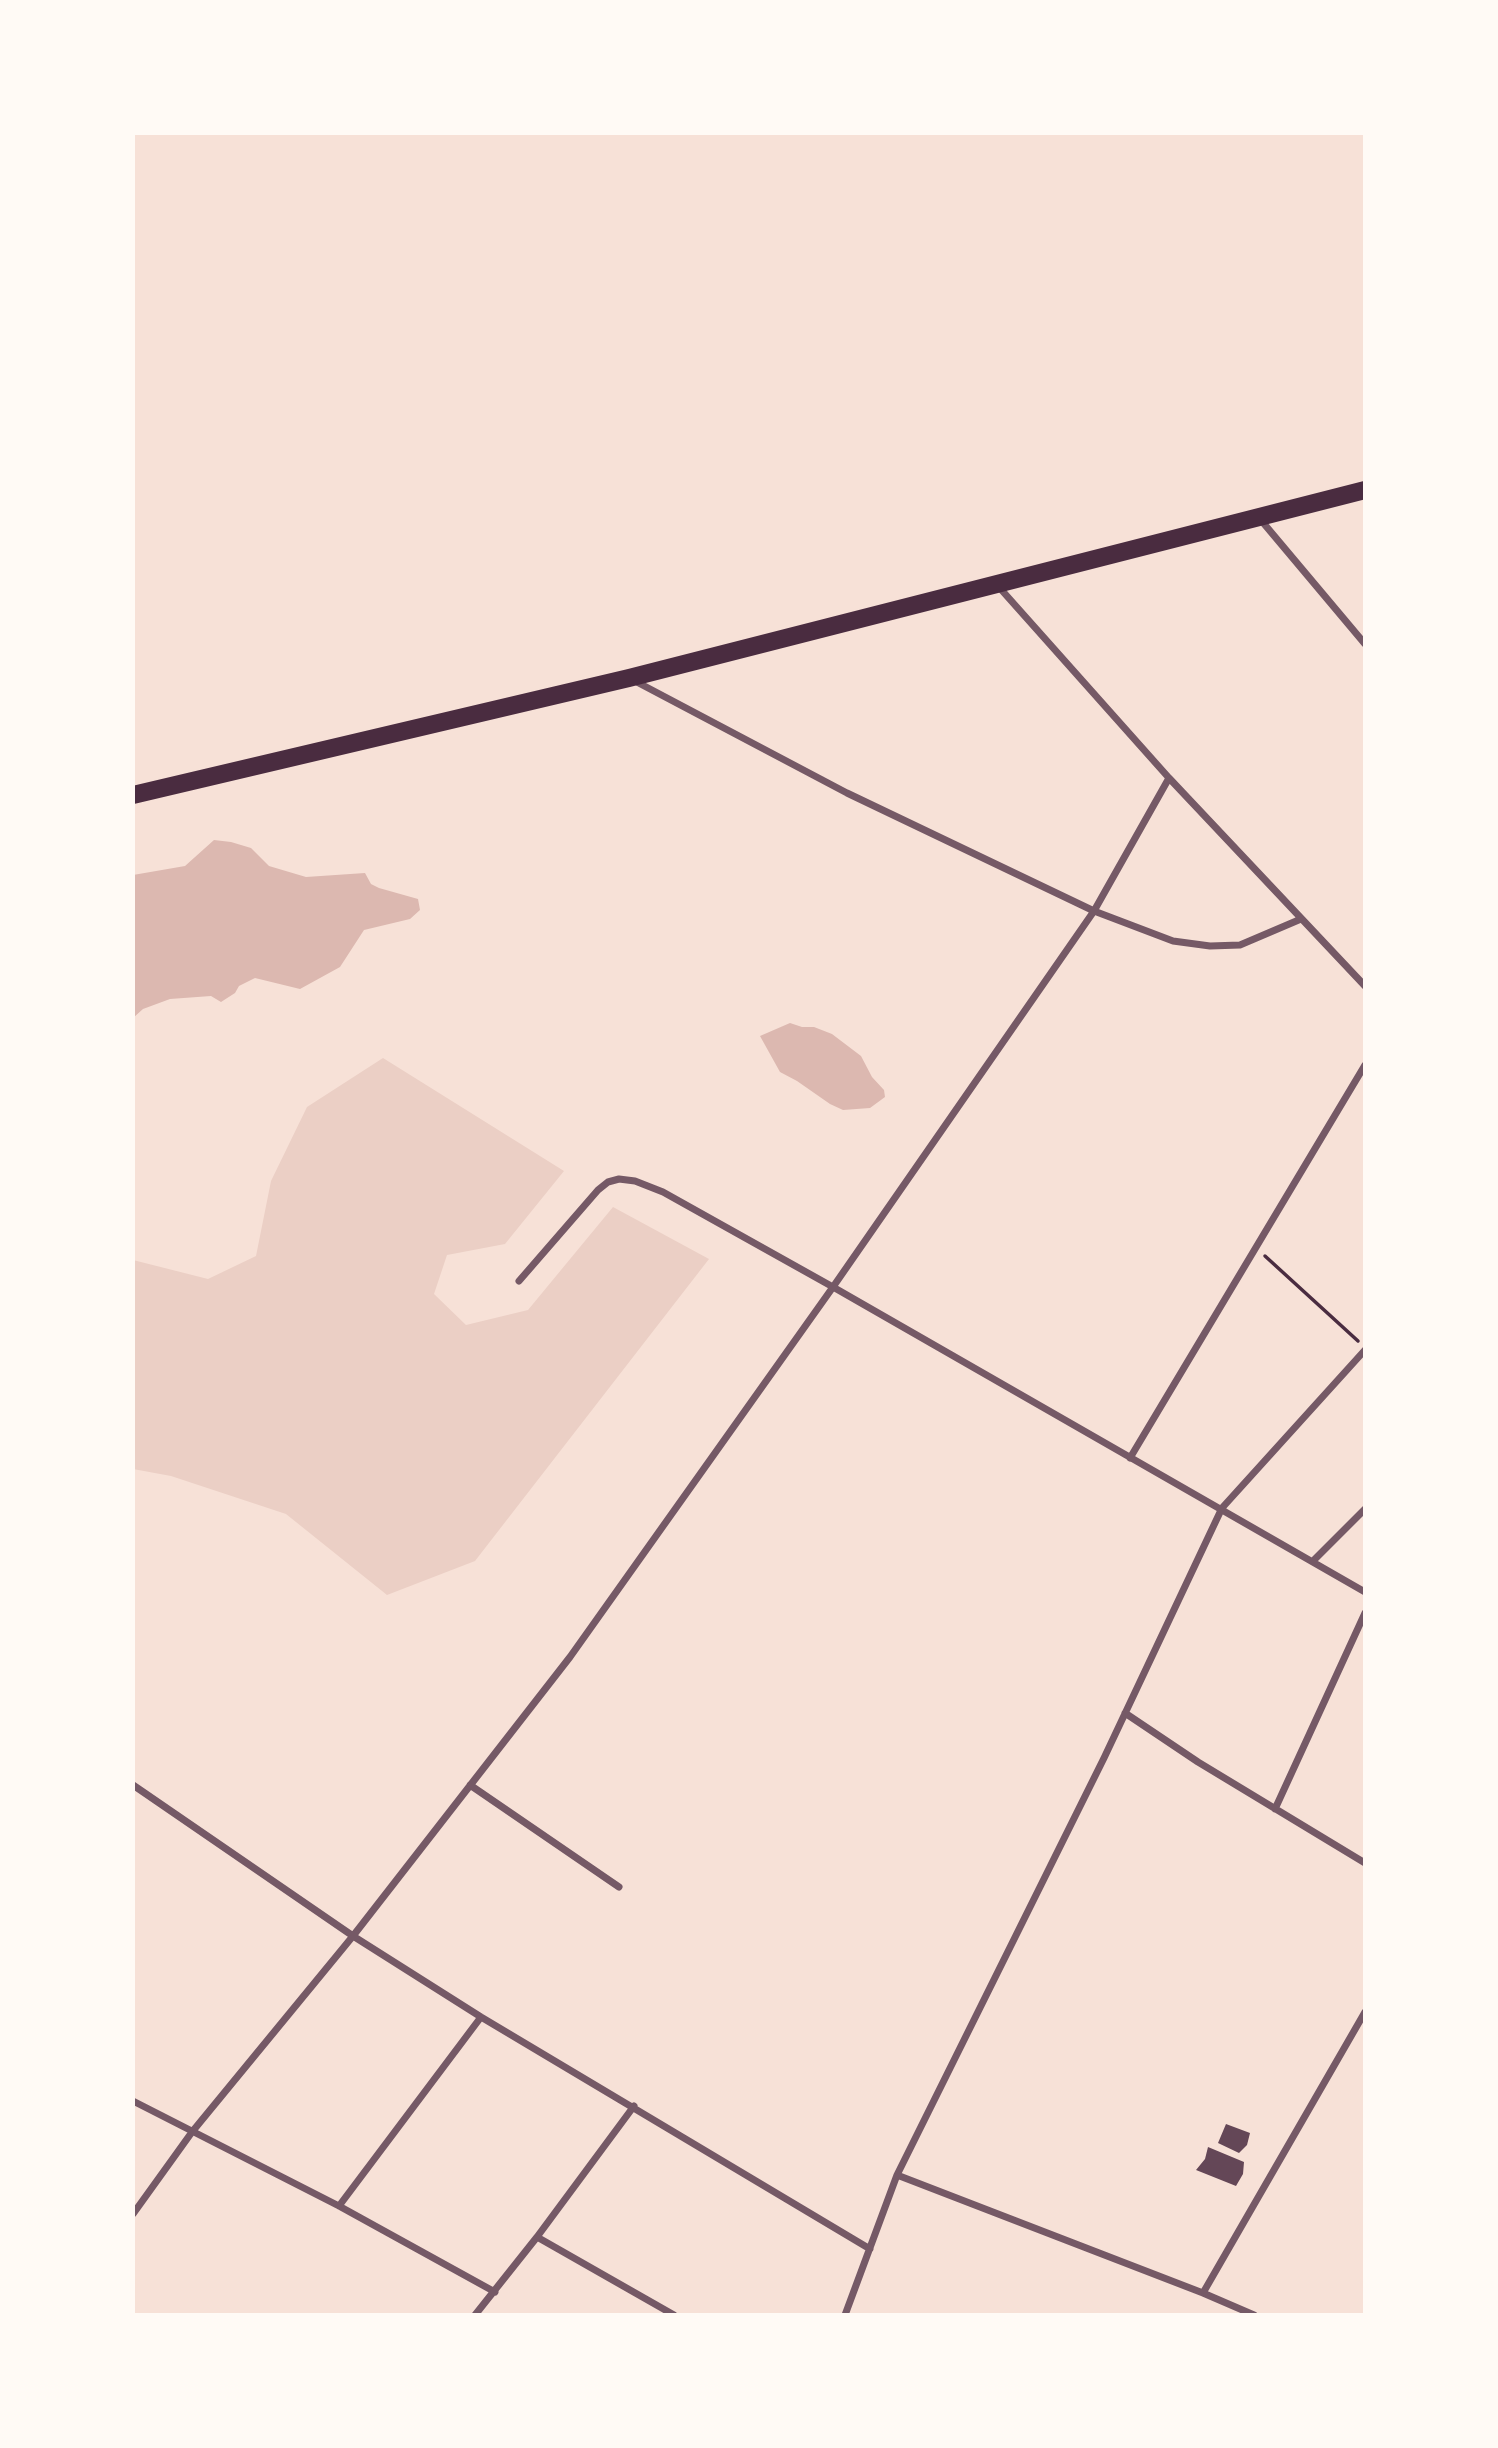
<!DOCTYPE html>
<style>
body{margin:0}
#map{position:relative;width:1498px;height:2448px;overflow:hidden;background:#f7e1d7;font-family:"Source Sans 3",sans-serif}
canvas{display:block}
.frame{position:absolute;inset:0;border:135px solid #fffaf5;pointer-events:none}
</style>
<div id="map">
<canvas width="1498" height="2448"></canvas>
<div class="frame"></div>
</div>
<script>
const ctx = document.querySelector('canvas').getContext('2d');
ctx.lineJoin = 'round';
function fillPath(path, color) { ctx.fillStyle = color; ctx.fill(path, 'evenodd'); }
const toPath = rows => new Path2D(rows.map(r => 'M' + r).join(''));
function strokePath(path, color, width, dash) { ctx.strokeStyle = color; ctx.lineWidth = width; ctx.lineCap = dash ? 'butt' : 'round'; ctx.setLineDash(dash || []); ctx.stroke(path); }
fillPath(toPath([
 [383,1058,564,1171,505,1244,447,1255,434,1294,466,1325,528,1310,613,1207,709,1259,475,1561,387,1595,286,1514,171,1476,133,1469,133,1260,208,1279,256,1256,271,1181,307,1107]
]), '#ebcfc5');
fillPath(toPath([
 [214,840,231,842,251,848,269,866,306,877,365,873,371,884,379,888,418,899,420,910,410,919,364,930,340,967,300,989,255,978,239,986,235,993,221,1002,211,996,170,999,143,1009,133,1018,133,875,185,866],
 [790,1023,802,1027,814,1027,832,1034,861,1056,872,1077,884,1090,885,1097,870,1108,843,1110,830,1104,797,1081,780,1072,760,1036]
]), '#dcb8b0');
fillPath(toPath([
 [1226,2124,1250,2133,1247,2145,1239,2153,1218,2143],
 [1208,2147,1244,2162,1243,2174,1236,2186,1196,2170,1205,2159]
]), '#644757');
strokePath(toPath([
 [1265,1256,1358,1341]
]), '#4a2c40', 3.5);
strokePath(toPath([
 [1260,519,1365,644],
 [998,586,1169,778,1365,986],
 [633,680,847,793,1094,911,1173,941,1210,946,1240,945,1301,919],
 [519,1281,598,1190,608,1182,619,1179,635,1181,663,1192,833,1287,1365,1592],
 [1130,1458,1365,1065],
 [1314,1560,1365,1509],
 [1125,1713,1198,1762,1365,1863],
 [133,1785,353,1936,481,2017,870,2249],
 [470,1785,619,1887],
 [1275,1809,1365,1613],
 [133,2101,339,2206,495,2292],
 [897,2175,1203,2293,1254,2315],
 [339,2206,481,2017],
 [133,2214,192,2132,353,1936,570,1657,833,1287,1094,911,1169,778],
 [537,2237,674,2315],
 [1203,2293,1365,2012],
 [475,2315,537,2237,634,2106],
 [845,2315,897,2175,1104,1758,1222,1508,1365,1350]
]), '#755966', 7);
strokePath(toPath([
 [133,795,629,678,1365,490]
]), '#4a2c40', 18);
</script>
